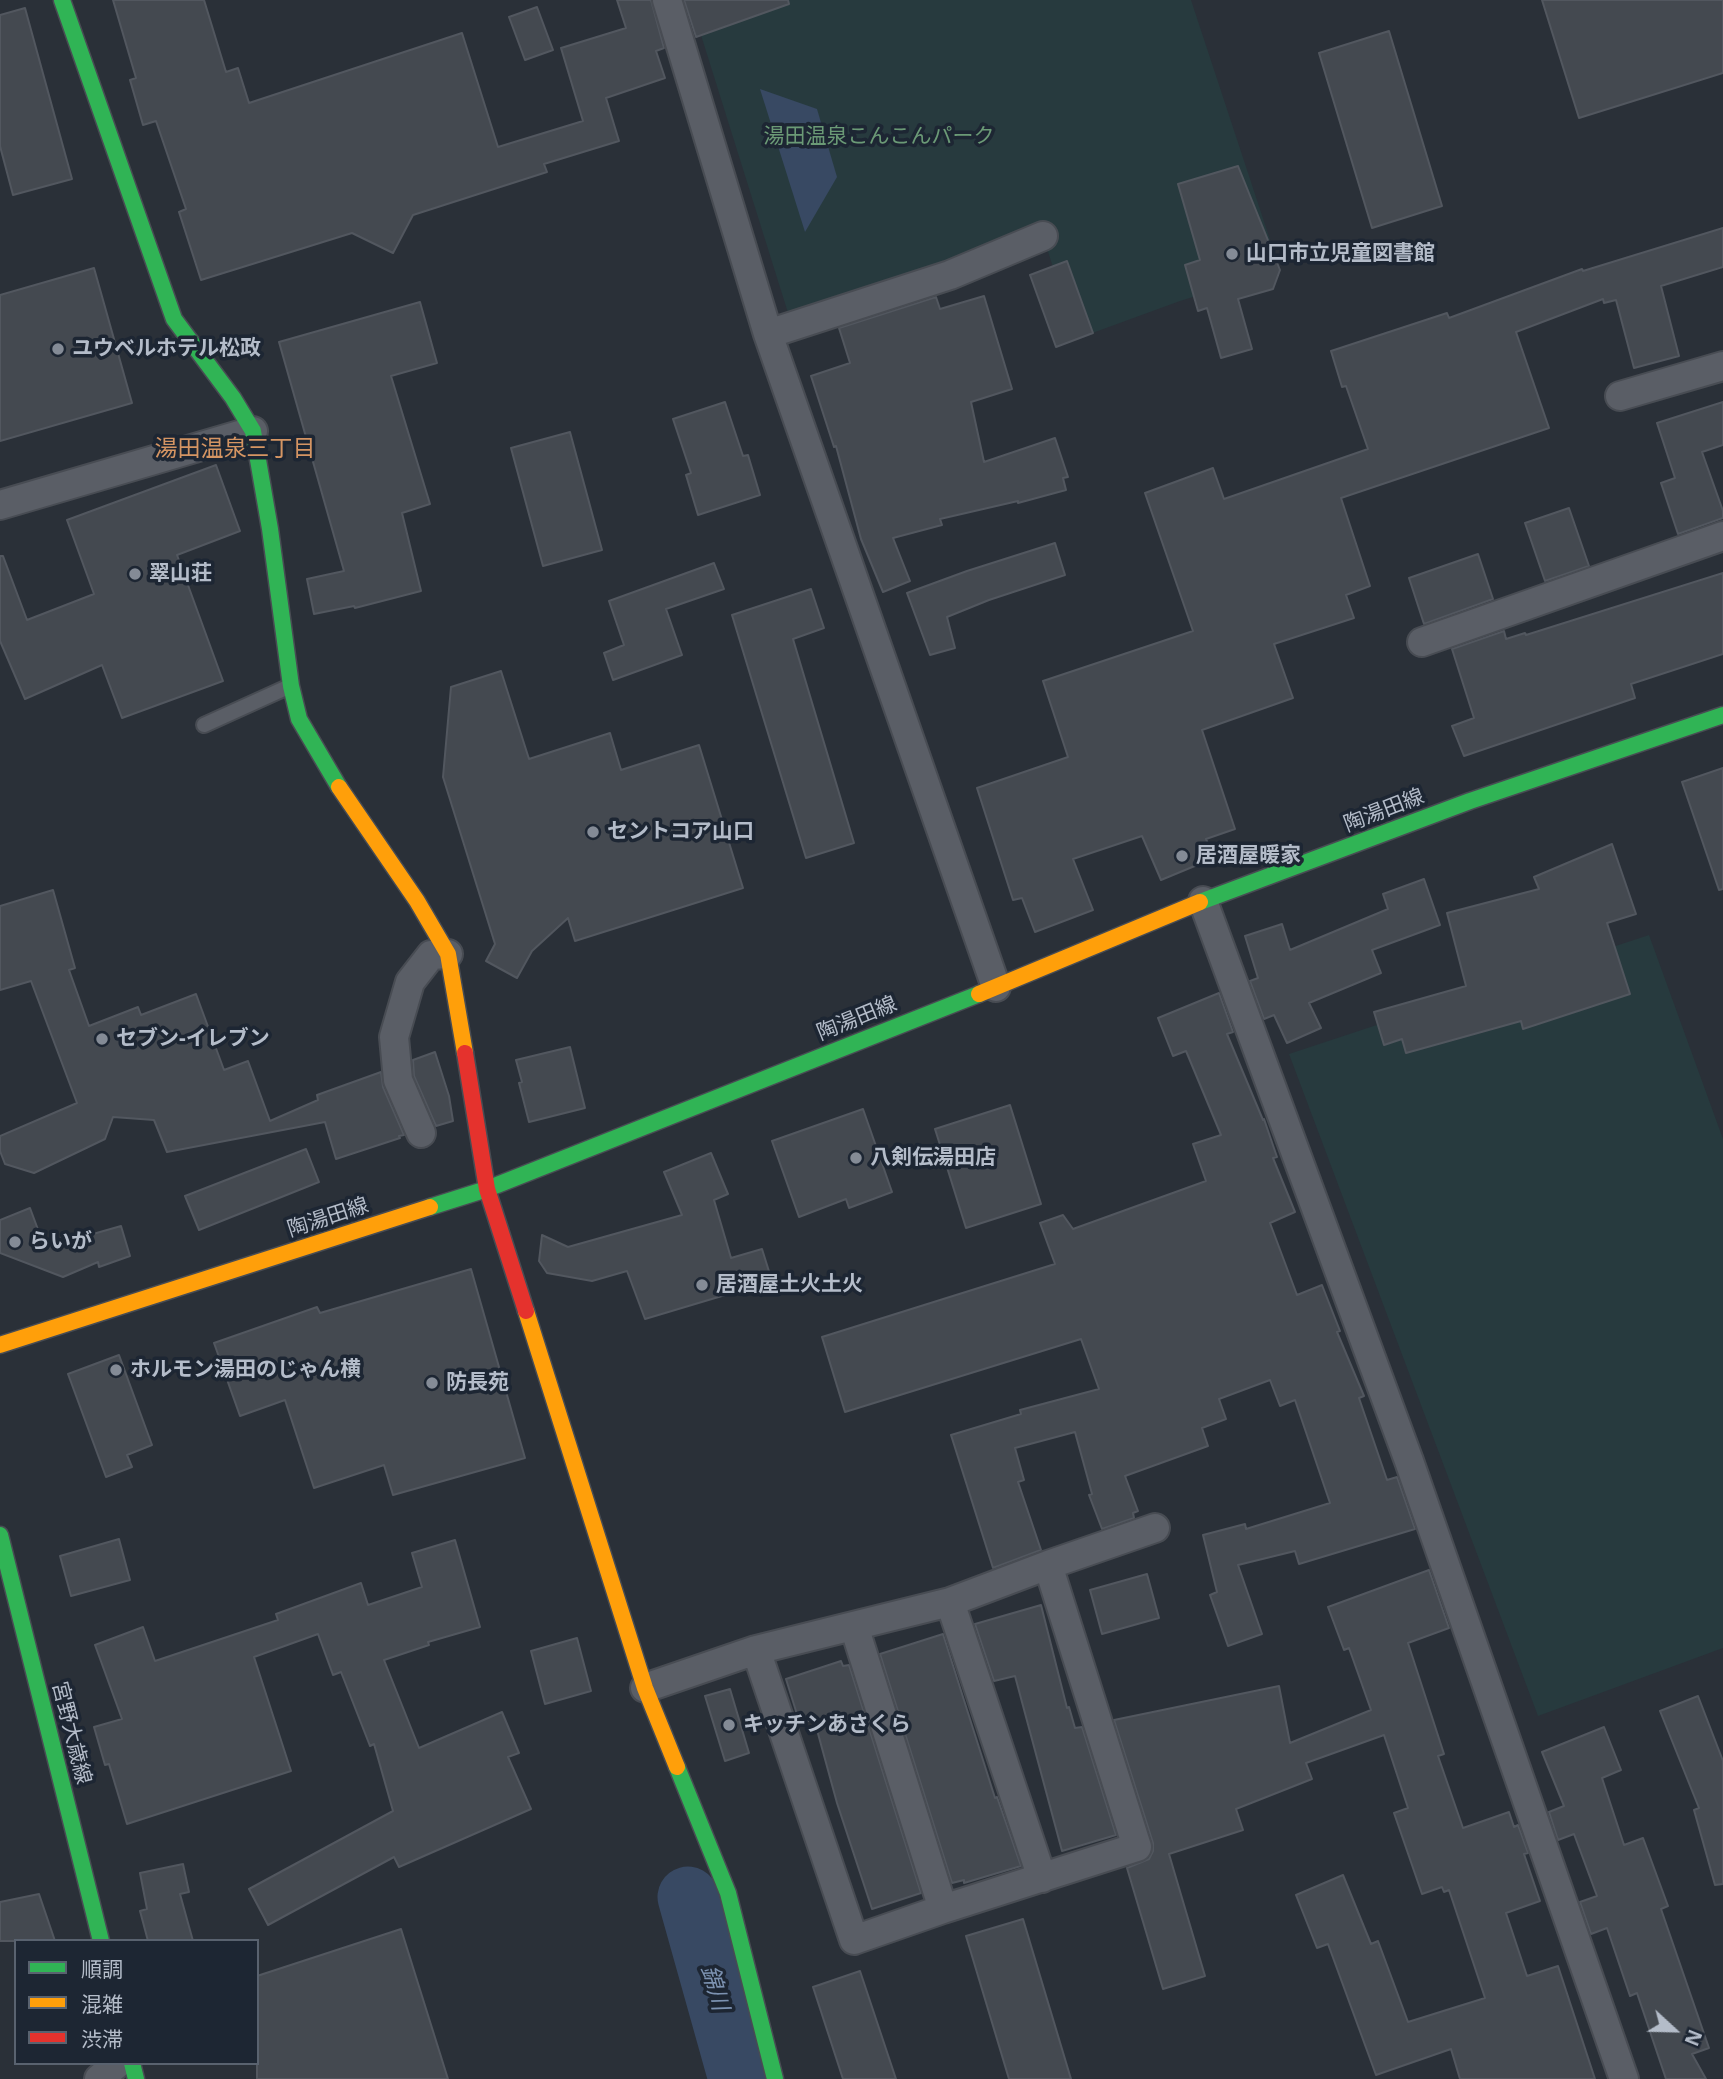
<!DOCTYPE html>
<meta charset="utf-8">
<style>
body{margin:0}
#map{position:relative;width:1723px;height:2079px;overflow:hidden;background:#2a3038;font-family:"Noto Sans","Noto Sans JP",sans-serif}
canvas{display:block}
.legend{position:absolute;left:14px;top:1939px;width:245px;height:126px;box-sizing:border-box;background:#1d2633;border:2px solid #59626f;margin:0;padding:9px 12px;list-style:none;font-size:21px;color:#b4bcc9}
.legend li{display:flex;align-items:center;gap:14px;height:35px}
.legend b{width:35px;border:2px solid #59626f}
.north{position:absolute;left:1639px;top:1995px;width:70px;height:70px;-webkit-text-stroke:5px #1d2633;paint-order:stroke;rotate:112deg;font-size:19px;font-weight:700;line-height:28px;text-align:center;color:#b4bcc9}
.north::after{content:'';display:block;margin:auto;width:24px;height:32px;background:#b4bcc9;clip-path:polygon(50% 0,100% 100%,50% 72%,0 100%)}
</style>
<div id="map">
<canvas width="1723" height="2079"></canvas>
<ul class="legend">
<li><b style="height:9px;background:#30b455"></b>順調</li>
<li><b style="height:9px;background:#ff9f0a"></b>混雑</li>
<li><b style="height:9px;background:#e5322d"></b>渋滞</li>
</ul>
<div class="north">N</div>
</div>
<script>
const ctx = document.querySelector('canvas').getContext('2d');
ctx.lineJoin = 'round';
function fillPath(path, color) { ctx.fillStyle = color; ctx.fill(path, 'evenodd'); }
const toPath = rows => new Path2D(rows.map(r => 'M' + r).join(''));
function strokePath(path, color, width, dash) { ctx.strokeStyle = color; ctx.lineWidth = width; ctx.lineCap = dash ? 'butt' : 'round'; ctx.setLineDash(dash || []); ctx.stroke(path); }
function drawText(font, color, halo, rows, align = 'center') {
  ctx.font = font + ' "Noto Sans","Noto Sans JP",sans-serif'; ctx.lineWidth = 7; ctx.setLineDash([]); ctx.textBaseline = 'middle'; ctx.strokeStyle = halo; ctx.fillStyle = color; for (const [text, x, y, turn = 0] of rows) {
    ctx.save(); ctx.translate(x, y); ctx.rotate((+turn || 0) * Math.PI / 180); ctx.textAlign = isNaN(turn) ? turn : align; if (halo) ctx.strokeText(text, 0, 0); ctx.fillText(text, 0, 0); ctx.restore();
  }
}
fillPath(toPath([
 [690,0,1191,0,1280,270,1180,301,1076,339,1043,236,969,252,789,316],
 [1649,935,1723,1139,1723,1648,1538,1716,1289,1054]
]), '#273a3e');
fillPath(toPath([
 [760,89,817,109,837,177,805,232]
]), '#384963');
strokePath(toPath([
 [688,1897,739,2079]
]), '#384963', 61);
const building = toPath([
 [113,0,204,0,226,72,238,68,249,103,462,33,498,147,583,121,561,48,626,28,617,0,651,0,664,48,656,51,665,78,606,98,619,141,544,164,547,172,413,215,393,253,352,233,201,280,179,212,186,209,156,121,143,125,130,80,136,78,113,0],
 [684,0,788,0,789,4,696,37,684,0],
 [1542,0,1723,0,1723,73,1579,118,1542,0],
 [537,7,553,50,525,60,509,17,537,7],
 [25,8,72,179,13,195,0,146,0,15,25,8],
 [1389,31,1442,206,1372,228,1319,53,1389,31],
 [1238,166,1280,270,1273,289,1238,299,1252,349,1221,358,1207,308,1198,311,1185,265,1200,260,1178,184,1238,166],
 [1723,228,1723,267,1661,286,1679,356,1634,368,1616,300,1604,303,1603,299,1516,332,1549,428,1341,498,1370,586,1346,595,1354,618,1274,644,1293,698,1202,730,1235,829,1206,839,1214,858,1161,880,1142,836,1073,859,1093,910,1035,932,1022,898,1013,900,977,788,1068,757,1043,681,1193,631,1145,493,1213,468,1224,499,1368,449,1346,386,1342,387,1331,351,1447,313,1449,318,1582,269,1583,271,1723,228],
 [1067,261,1093,333,1056,347,1030,275,1067,261],
 [94,268,132,403,0,441,0,295,94,268],
 [984,296,1012,389,971,402,984,462,1055,438,1068,477,1063,478,1066,490,1018,503,1018,501,940,519,942,525,893,538,910,581,883,592,861,539,836,446,834,447,811,376,850,363,839,328,936,297,940,309,984,296],
 [420,302,437,363,391,376,430,504,402,513,421,591,355,608,354,606,314,614,307,579,344,571,279,342,420,302],
 [725,402,743,456,748,455,760,495,698,515,686,475,691,473,673,419,725,402],
 [1723,402,1723,445,1702,452,1723,511,1723,518,1678,534,1661,483,1675,478,1657,423,1723,402],
 [570,432,602,550,543,566,511,448,570,432],
 [216,465,240,531,177,555,223,681,122,718,102,665,25,699,0,641,0,556,3,556,27,620,94,594,67,520,216,465],
 [1569,508,1589,566,1545,581,1525,523,1569,508],
 [1055,543,1065,575,989,600,947,617,955,648,930,655,907,593,967,571,1055,543],
 [1478,554,1493,599,1424,624,1409,578,1478,554],
 [714,563,724,589,666,609,682,655,613,680,604,653,624,645,609,601,714,563],
 [1723,573,1723,654,1631,684,1635,698,1464,756,1452,726,1474,718,1452,649,1504,631,1506,639,1525,633,1526,635,1723,573],
 [811,589,824,628,793,639,854,843,806,858,732,615,811,589],
 [501,671,529,759,610,733,621,770,699,745,743,888,575,941,568,918,532,951,517,978,486,961,495,944,443,777,451,687,501,671],
 [1723,768,1723,889,1719,890,1682,782,1723,768],
 [1612,844,1636,914,1607,923,1630,994,1523,1029,1521,1021,1406,1053,1402,1039,1384,1045,1374,1012,1466,986,1447,913,1539,889,1534,877,1612,844],
 [1424,879,1440,925,1372,950,1381,973,1309,1003,1321,1028,1287,1043,1274,1015,1264,1019,1250,981,1258,978,1245,936,1282,924,1290,950,1388,909,1383,894,1424,879],
 [53,890,75,968,69,970,89,1026,138,1007,141,1015,196,994,224,1070,248,1061,270,1121,318,1100,317,1095,381,1072,383,1087,404,1135,399,1136,400,1138,336,1159,325,1122,167,1152,154,1120,113,1117,105,1139,34,1173,5,1164,0,1151,0,1136,77,1103,31,981,0,990,0,906,53,890],
 [1219,993,1233,1032,1227,1034,1263,1120,1264,1119,1277,1157,1273,1158,1295,1212,1270,1223,1297,1295,1322,1285,1340,1331,1337,1332,1364,1396,1359,1398,1387,1480,1397,1477,1415,1529,1299,1564,1295,1551,1238,1565,1262,1634,1228,1646,1210,1595,1217,1592,1203,1535,1245,1524,1246,1529,1330,1503,1295,1400,1280,1406,1270,1380,1219,1399,1226,1419,1202,1428,1208,1446,1125,1476,1138,1511,1133,1513,1134,1518,1102,1529,1089,1495,1092,1494,1075,1432,1015,1448,1024,1480,1018,1482,1041,1550,993,1568,951,1435,1021,1414,1020,1410,1099,1389,1081,1339,845,1412,822,1337,1055,1264,1040,1223,1063,1215,1073,1229,1206,1181,1193,1144,1221,1135,1186,1051,1173,1056,1158,1018,1219,993],
 [570,1047,585,1108,529,1122,519,1083,522,1082,516,1060,570,1047],
 [435,1052,449,1096,453,1121,436,1126,414,1076,413,1060,435,1052],
 [1010,1105,1041,1204,966,1228,935,1129,1010,1105],
 [863,1109,892,1192,849,1208,846,1199,799,1217,772,1141,863,1109],
 [306,1149,319,1182,199,1230,185,1196,306,1149],
 [711,1153,728,1194,714,1200,731,1258,762,1249,772,1281,645,1319,627,1271,592,1281,547,1273,539,1261,542,1235,568,1247,682,1215,664,1172,711,1153],
 [30,1208,43,1243,78,1234,79,1238,121,1226,130,1256,99,1267,98,1262,63,1277,0,1253,0,1220,30,1208],
 [471,1269,525,1458,393,1495,384,1465,314,1488,285,1400,240,1416,214,1343,317,1307,320,1313,471,1269],
 [119,1355,152,1445,127,1455,132,1467,106,1477,68,1374,119,1355],
 [119,1539,130,1580,71,1596,60,1556,119,1539],
 [455,1540,480,1627,428,1642,429,1645,384,1660,419,1748,502,1712,519,1753,508,1757,531,1809,399,1867,394,1857,268,1925,249,1889,393,1811,374,1744,370,1746,341,1672,333,1675,318,1634,254,1657,291,1771,127,1824,109,1764,105,1765,94,1727,122,1719,95,1645,143,1627,155,1661,278,1620,276,1614,361,1583,368,1605,422,1587,412,1553,455,1540],
 [1429,1570,1449,1628,1408,1643,1444,1754,1438,1756,1463,1828,1509,1812,1514,1827,1518,1825,1528,1853,1524,1854,1540,1901,1506,1913,1527,1976,1558,1966,1595,2079,1460,2079,1451,2049,1376,2075,1328,1944,1317,1948,1296,1895,1343,1875,1371,1944,1378,1941,1408,2022,1485,1998,1449,1890,1444,1892,1442,1887,1422,1894,1394,1813,1408,1808,1384,1735,1306,1763,1312,1779,1236,1809,1243,1830,1169,1854,1205,1976,1163,1989,1127,1868,1149,1859,1153,1851,1153,1843,1114,1720,1279,1686,1290,1743,1371,1710,1349,1648,1344,1650,1328,1607,1429,1570],
 [1147,1574,1159,1618,1102,1634,1090,1590,1147,1574],
 [1041,1605,1067,1708,1069,1707,1075,1728,1082,1727,1116,1835,1062,1851,1015,1676,994,1681,975,1624,1041,1605],
 [943,1634,995,1798,997,1797,1021,1866,964,1883,964,1880,952,1883,880,1654,943,1634],
 [577,1638,591,1691,545,1704,531,1651,577,1638],
 [841,1661,843,1666,849,1665,921,1893,872,1909,837,1803,814,1719,800,1724,786,1679,841,1661],
 [730,1689,749,1753,725,1761,705,1696,730,1689],
 [1698,1696,1723,1761,1723,1884,1715,1885,1694,1810,1699,1808,1660,1711,1698,1696],
 [1604,1727,1621,1770,1602,1778,1624,1845,1643,1838,1668,1906,1661,1909,1709,2048,1692,2054,1706,2079,1666,2079,1637,1993,1630,1996,1607,1928,1591,1934,1580,1902,1597,1896,1574,1834,1558,1840,1549,1812,1564,1806,1542,1752,1604,1727],
 [183,1864,189,1892,180,1894,193,1941,148,1941,140,1911,147,1909,140,1873,183,1864],
 [39,1894,55,1941,0,1941,0,1902,39,1894],
 [1023,1919,1071,2079,1009,2079,966,1936,1023,1919],
 [401,1929,448,2079,257,2079,257,1976,401,1929],
 [860,1971,896,2079,843,2079,813,1987,860,1971]
]);
fillPath(building, '#444950');
strokePath(building, '#52575f', 2);
const lane = toPath([
 [204,725,290,686]
]);
const street = toPath([
 [667,0,768,334,996,987],
 [768,334,950,275,1043,236],
 [1620,396,1723,366],
 [0,505,253,431],
 [1422,642,1723,536],
 [1203,901,1409,1461,1624,2079],
 [421,1133,398,1080,394,1037,410,982,431,955,448,954],
 [950,1602,1042,1878],
 [854,1626,943,1909],
 [756,1650,854,1940,943,1909,1137,1847,1048,1565],
 [645,1688,756,1650,950,1602,1048,1565,1155,1528],
 [99,2079,118,2063]
]);
const fast = toPath([
 [62,0,174,319,233,398,253,431,270,529,291,686,299,719,339,787],
 [1200,902,1470,801,1723,715],
 [430,1207,487,1189,979,994],
 [0,1535,101,1941],
 [677,1767,728,1893,775,2079],
 [132,2063,136,2079]
]);
const slow = toPath([
 [339,787,417,901,448,954,465,1053],
 [979,994,1200,902],
 [526,1311,645,1688,677,1767],
 [0,1345,430,1207]
]);
const jam = toPath([
 [465,1053,487,1189,526,1311]
]);
strokePath(lane, '#484c53', 18);
strokePath(street, '#484c53', 32);
strokePath(fast, '#484c53', 19);
strokePath(slow, '#484c53', 19);
strokePath(jam, '#484c53', 19);
strokePath(lane, '#5a5e66', 14);
strokePath(street, '#5a5e66', 28);
strokePath(fast, '#30b455', 16);
strokePath(slow, '#ff9f0a', 16);
strokePath(jam, '#e5322d', 16);
for (const [x, y, r, color] of [
 [1232,254,7,"#848b96"],
 [58,349,7,"#848b96"],
 [135,574,7,"#848b96"],
 [593,832,7,"#848b96"],
 [1182,856,7,"#848b96"],
 [102,1039,7,"#848b96"],
 [856,1158,7,"#848b96"],
 [15,1242,7,"#848b96"],
 [702,1285,7,"#848b96"],
 [116,1370,7,"#848b96"],
 [432,1383,7,"#848b96"],
 [729,1725,7,"#848b96"]
]) { const dot = new Path2D(); dot.arc(x, y, r, 0, 2 * Math.PI); ctx.fillStyle = color; ctx.fill(dot); strokePath(dot, '#1d2633', 2.5); }
drawText('21px', '#6b9a76', '#1d2633', [
 ["湯田温泉こんこんパーク",879,137]
]);
drawText('bold 21px', '#b4bcc9', '#1d2633', [
 ["山口市立児童図書館",1246,254],
 ["ユウベルホテル松政",72,349],
 ["翠山荘",149,574],
 ["セントコア山口",607,832],
 ["居酒屋暖家",1196,856],
 ["セブン-イレブン",116,1039],
 ["八剣伝湯田店",870,1158],
 ["らいが",29,1242],
 ["居酒屋土火土火",716,1285],
 ["ホルモン湯田のじゃん横",130,1370],
 ["防長苑",446,1383],
 ["キッチンあさくら",743,1725]
], 'left');
drawText('21px', '#b4bcc9', '#1d2633', [
 ["陶湯田線",1384,811,-21],
 ["陶湯田線",857,1019,-22],
 ["陶湯田線",328,1218,-18],
 ["宮野大歳線",71,1733,76]
]);
drawText('23px', '#d59563', '#1d2633', [
 ["湯田温泉三丁目",235,449]
]);
drawText('italic 23px', '#7c92b1', '#1d2633', [
 ["錦川",714,1988,74]
]);
</script>
